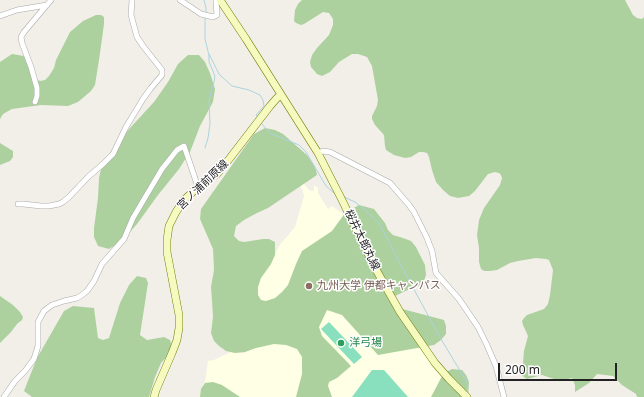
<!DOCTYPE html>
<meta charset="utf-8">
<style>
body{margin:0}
#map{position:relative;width:644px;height:397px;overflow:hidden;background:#f2efe9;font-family:"Noto Sans",sans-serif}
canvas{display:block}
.scale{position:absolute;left:498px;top:363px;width:119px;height:18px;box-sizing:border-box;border:2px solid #222;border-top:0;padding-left:5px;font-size:12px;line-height:14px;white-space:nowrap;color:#222;-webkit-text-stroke:3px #fff;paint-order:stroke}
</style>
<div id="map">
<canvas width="644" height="397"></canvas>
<div class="scale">200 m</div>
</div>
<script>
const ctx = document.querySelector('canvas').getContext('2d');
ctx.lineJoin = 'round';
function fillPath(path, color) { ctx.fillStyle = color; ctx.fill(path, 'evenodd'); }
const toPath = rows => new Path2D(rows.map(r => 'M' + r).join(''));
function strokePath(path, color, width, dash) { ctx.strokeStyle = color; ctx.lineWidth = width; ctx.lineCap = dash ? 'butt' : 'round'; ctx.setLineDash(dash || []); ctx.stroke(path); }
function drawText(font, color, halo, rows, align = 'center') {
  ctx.font = font + ' "Noto Sans","Noto Sans JP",sans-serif'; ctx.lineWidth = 3; ctx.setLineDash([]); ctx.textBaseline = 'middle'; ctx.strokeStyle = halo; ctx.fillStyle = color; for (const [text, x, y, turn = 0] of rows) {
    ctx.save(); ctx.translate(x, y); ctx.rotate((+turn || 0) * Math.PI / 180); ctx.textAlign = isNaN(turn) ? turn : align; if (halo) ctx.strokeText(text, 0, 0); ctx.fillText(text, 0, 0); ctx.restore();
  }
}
fillPath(toPath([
 [297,176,309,190,313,191,314,191,314,185,318,188,318,193,328,209,332,206,346,216,407,329,431,363,448,384,454,397,210,397,206,386,203,385,205,382,208,361,214,360,222,356,231,352,244,353,262,341,242,316,269,259,275,255,279,246,295,227,304,196,303,192]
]), '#ffffe5');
fillPath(toPath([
 [302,0,625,0,633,15,637,18,642,19,644,17,644,397,637,397,636,394,622,385,613,376,597,374,589,383,575,392,575,385,572,378,560,381,542,375,527,379,521,375,520,369,523,363,524,351,528,336,523,325,522,321,524,318,527,315,544,309,548,304,550,295,553,270,549,260,546,259,536,258,518,261,510,263,497,270,490,271,484,271,481,269,479,262,479,248,477,235,479,220,484,208,500,185,502,178,501,175,499,173,495,172,488,174,475,191,469,196,458,198,450,196,443,190,436,182,432,170,429,157,427,153,423,152,419,152,411,157,405,158,394,155,386,150,385,146,384,135,375,125,372,119,372,116,377,106,378,100,372,66,367,57,358,54,352,54,339,62,330,72,322,76,317,74,311,67,310,62,312,55,317,48,329,35,333,25,333,19,329,13,323,12,304,24,301,25,296,23,294,21,295,10,298,4],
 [96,15,101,15,104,17,104,24,99,60,95,85,91,91,78,102,68,106,41,105,12,109,3,114,0,119,0,62,12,54,24,56,31,64,36,79,40,81,45,80,49,76,54,68,56,60,70,32,83,21],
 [188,55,199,55,205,62,210,73,215,89,213,102,200,126,190,152,179,169,158,195,137,224,122,241,109,249,98,246,94,237,94,228,98,198,99,178,102,165,112,150,130,128,154,102,168,82,178,64],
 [265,128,275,130,283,134,307,155,314,165,316,170,317,175,268,208,257,213,244,220,236,226,234,236,239,241,244,242,263,239,269,239,275,242,275,255,271,264,261,278,258,287,258,295,261,300,266,301,275,298,282,292,288,285,296,264,302,251,332,231,345,213,359,205,374,209,385,223,388,230,393,235,403,238,411,241,416,247,425,265,426,275,422,286,414,287,395,296,393,302,395,307,444,320,446,326,446,334,441,340,434,345,378,355,342,315,327,310,319,327,322,336,351,366,337,378,329,382,328,386,332,397,296,397,302,374,302,357,297,349,286,345,274,344,256,348,245,352,235,353,226,351,219,346,214,341,211,333,213,317,212,301,211,287,214,270,213,249,200,219,201,209,213,192,254,134],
 [0,143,13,151,13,157,10,161,0,165],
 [137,276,146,278,148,283,140,335,147,340,164,337,170,340,172,347,172,351,161,363,155,377,149,397,32,397,24,391,37,358,64,311,73,306,94,308,98,338,103,340,109,338,120,303,129,285],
 [0,296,13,305,20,312,23,317,22,320,17,324,11,332,0,343],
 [452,369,462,370,466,375,469,382,468,397,431,397,441,378,446,372],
 [213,382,222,385,240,397,200,397,201,389,205,383]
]), '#add19e');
fillPath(toPath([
 [329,322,362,357,354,364,321,329],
 [372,370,384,370,408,397,352,397]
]), '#88e0be');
strokePath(toPath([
 [204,0,206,8,206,13],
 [205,16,205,39,208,51],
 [208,52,219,74,232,86,249,90,260,95,263,100,264,106,256,115,258,117],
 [261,123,270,133,299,145,306,152,326,186,334,193],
 [205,148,208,138,210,124,209,102,211,92,213,86,215,77,213,71,209,62,209,54],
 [344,197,355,202,364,209,379,223,405,273,441,339,468,384,467,393]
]), '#aad3df', 1);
const minor = toPath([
 [180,0,201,14,213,17,217,15,216,0],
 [0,16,17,10,47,5],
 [35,102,37,96,37,88,31,67,22,43,21,37,24,32,51,0],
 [318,153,323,151,330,152,390,183,409,205,414,212,427,238,432,251,436,273,459,299,478,327,486,343,496,366,504,397],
 [18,204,23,204,41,206,49,206,59,204,63,202,69,197,88,177,103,164,113,154,126,127,143,99,151,88,162,75,162,70,143,46,137,37,131,15,132,0],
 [4,397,15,381,25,371,34,359,38,346,38,322,44,311,52,305,64,301,77,298,82,295,87,291,94,281,102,264,124,239,133,218,143,201,162,169,177,150,184,146,198,187]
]);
const secondary = toPath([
 [220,0,246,39,318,153,342,200,374,266,400,312,435,363,449,379,467,397],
 [154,397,156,390,172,353,177,340,179,328,179,315,167,252,167,240,169,226,176,212,184,200,198,187,217,174,230,158,270,106,277,98,281,95]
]);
strokePath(minor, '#a9a9a9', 6);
strokePath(secondary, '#707d05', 8);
strokePath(minor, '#fff', 5);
strokePath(secondary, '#f7fabf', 7);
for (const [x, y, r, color] of [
 [309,286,4,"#8d6e63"],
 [341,343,4,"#2e9e5b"]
]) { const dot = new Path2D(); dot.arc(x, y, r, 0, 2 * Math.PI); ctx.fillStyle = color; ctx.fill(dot); strokePath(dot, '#fff', 1.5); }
drawText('11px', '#222', '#fff', [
 ["宮ノ浦前原線",203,185,-44],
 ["桜井太郎丸線",362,240,64]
]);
drawText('11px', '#785e54', '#fff', [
 ["九州大学 伊都キャンパス",317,286]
], 'left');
drawText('11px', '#27864d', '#fff', [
 ["洋弓場",349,343]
], 'left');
</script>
